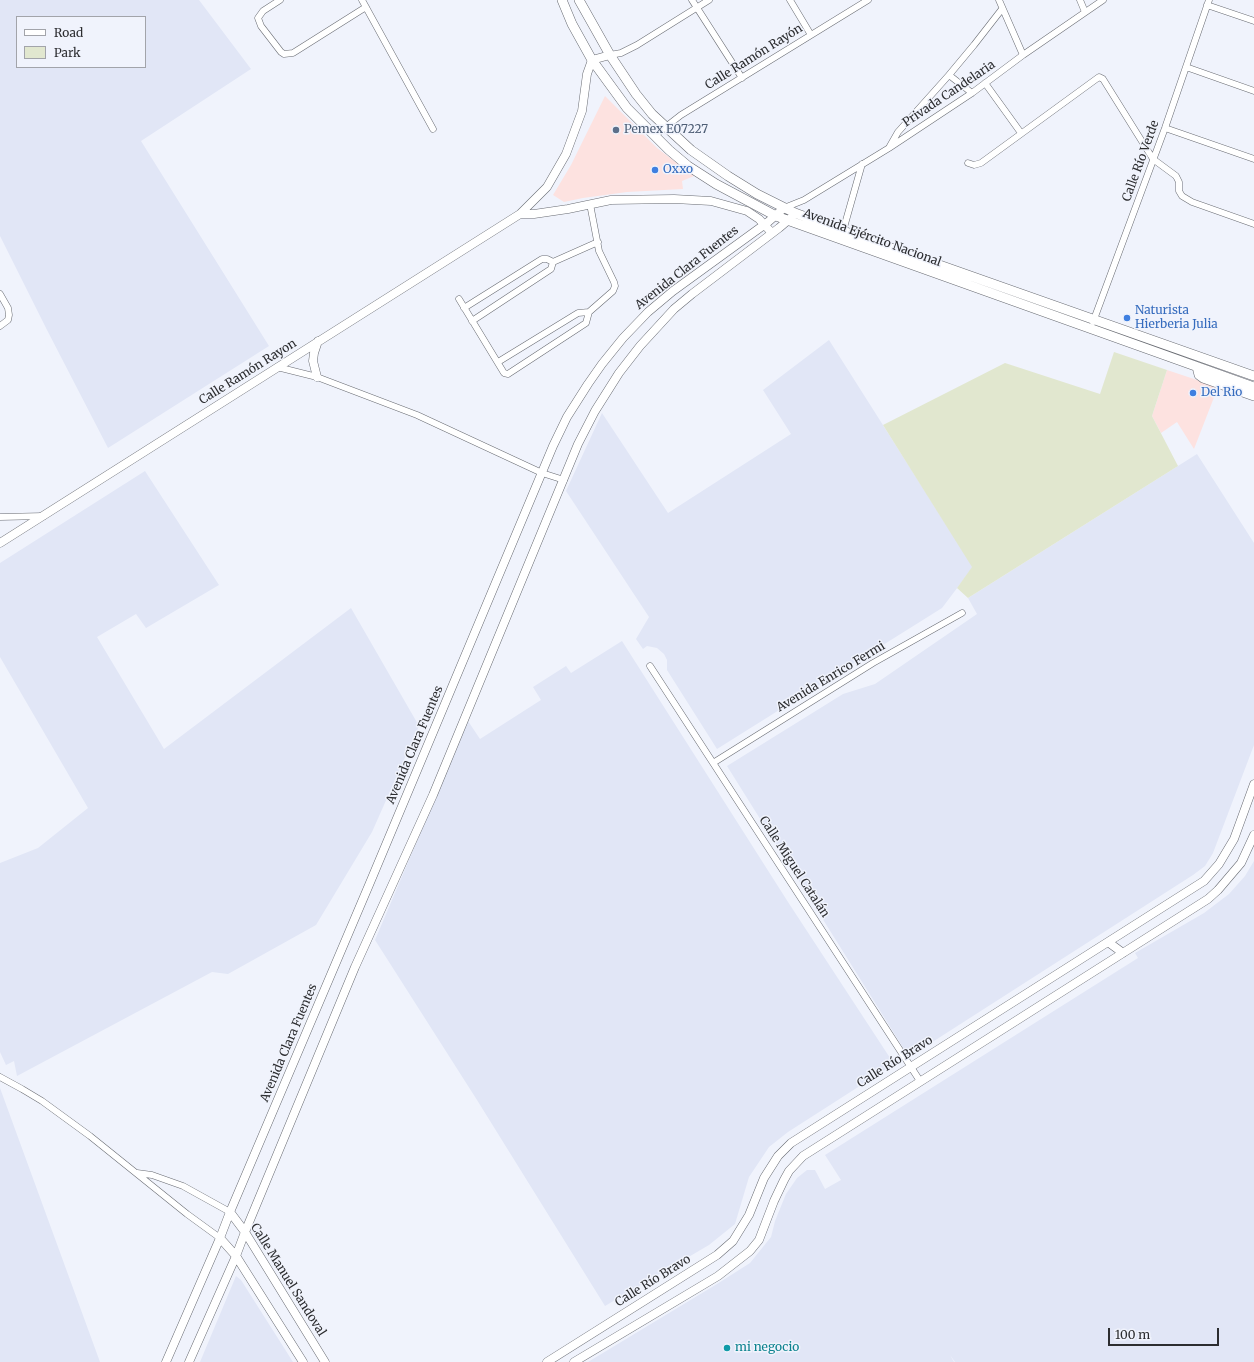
<!DOCTYPE html>
<meta charset="utf-8">
<style>
body{margin:0}
#map{position:relative;width:1254px;height:1362px;overflow:hidden;background:#f0f3fc;font-family:Merriweather,serif}
canvas{display:block}
.legend{position:absolute;left:16px;top:16px;width:130px;height:52px;box-sizing:border-box;background:#f0f3fc;border:1px solid #a2a4aa;margin:0;padding:5px 7px;list-style:none;font-size:12px;color:#2c2d30}
.legend li{display:flex;align-items:center;gap:8px;height:20px}
.legend b{width:20px;border:1px solid #a2a4aa}
.scale{position:absolute;left:1108px;top:1328px;width:111px;height:18px;box-sizing:border-box;border:2px solid #2c2d30;border-top:0;padding-left:5px;font-size:12px;line-height:14px;white-space:nowrap;color:#2c2d30;-webkit-text-stroke:3px #f0f3fc;paint-order:stroke}
</style>
<div id="map">
<canvas width="1254" height="1362"></canvas>
<ul class="legend">
<li><b style="height:5px;background:#fff"></b>Road</li>
<li><b style="height:11px;background:#e1e7cf"></b>Park</li>
</ul>
<div class="scale">100 m</div>
</div>
<script>
const ctx = document.querySelector('canvas').getContext('2d');
ctx.lineJoin = 'round';
function fillPath(path, color) { ctx.fillStyle = color; ctx.fill(path, 'evenodd'); }
const toPath = rows => new Path2D(rows.map(r => 'M' + r).join(''));
function strokePath(path, color, width, dash) { ctx.strokeStyle = color; ctx.lineWidth = width; ctx.lineCap = dash ? 'butt' : 'round'; ctx.setLineDash(dash || []); ctx.stroke(path); }
function drawText(font, color, halo, rows, align = 'center') {
  ctx.font = font + ' Merriweather,serif'; ctx.lineWidth = 3; ctx.setLineDash([]); ctx.textBaseline = 'middle'; ctx.strokeStyle = halo; ctx.fillStyle = color; for (const [text, x, y, turn = 0] of rows) {
    ctx.save(); ctx.translate(x, y); ctx.rotate((+turn || 0) * Math.PI / 180); ctx.textAlign = isNaN(turn) ? turn : align; if (halo) ctx.strokeText(text, 0, 0); ctx.fillText(text, 0, 0); ctx.restore();
  }
}
fillPath(toPath([
 [605,96,657,148,694,176,682,181,683,189,627,192,583,198,564,202,553,195,571,165],
 [1167,370,1218,387,1194,449,1177,422,1161,433,1152,416]
]), '#fde2e0');
fillPath(toPath([
 [0,0,199,0,251,69,141,141,269,346,108,448,46,328,0,236],
 [17,17,145,17,145,67,17,67],
 [829,340,973,567,942,608,717,749,667,670,667,660,664,654,657,648,647,646,643,649,636,639,649,617,566,491,602,413,668,513,791,434,763,390],
 [1197,454,1254,543,1254,745,1213,853,1205,866,1193,875,909,1057,727,766,843,694,875,684,977,614,968,598],
 [145,471,219,585,146,628,136,614,97,637,164,749,351,608,419,726,372,832,316,925,228,974,212,972,17,1076,14,1061,6,1065,0,1052,0,863,38,848,88,808,0,657,0,563],
 [622,641,788,902,894,1064,788,1132,769,1147,749,1177,735,1224,709,1245,605,1306,477,1100,375,940,468,721,480,739,541,700,533,687,566,666,571,673],
 [1254,861,1254,1362,955,1362,950,1355,954,1362,588,1362,717,1284,750,1263,771,1237,775,1221,786,1194,797,1178,807,1170,815,1170,825,1189,841,1180,825,1155,1138,958,1135,953,1204,913,1229,894,1245,876],
 [0,1088,100,1362,0,1362],
 [236,1276,241,1280,293,1362,200,1362]
]), '#e1e6f6');
fillPath(toPath([
 [1114,352,1167,370,1152,416,1178,466,968,598,957,588,972,567,883,425,1005,363,1100,394]
]), '#e1e7cf');
const street = toPath([
 [280,0,263,11,258,18,261,26,281,52,284,54,293,53,366,7],
 [362,0,433,129],
 [692,0,742,78],
 [790,0,811,35],
 [999,0,1023,55],
 [1080,0,1085,12],
 [1207,5,1254,21],
 [610,55,621,53,637,45,709,0],
 [1186,67,1254,91],
 [949,75,974,45,1002,9],
 [985,83,1021,133],
 [1165,128,1254,159],
 [654,136,681,115,868,0],
 [890,146,898,132,949,75,972,93],
 [968,163,974,165,981,163,1099,77,1103,79,1153,159,1176,176,1179,182,1179,191,1182,196,1192,202,1254,224],
 [784,208,804,200,889,148,972,93,1023,55,1103,0],
 [843,231,862,164],
 [553,262,598,242],
 [0,294,8,308,9,315,8,320,0,326],
 [459,299,504,373,508,374,586,323,589,312],
 [464,308,542,259,547,259,553,262],
 [472,321,551,269,553,262],
 [1093,322,1165,128,1209,0],
 [498,362,578,313,589,312,613,291,615,286,614,282,599,251,590,204],
 [277,367,317,377,417,415,542,473,564,480],
 [0,517,44,516],
 [650,666,920,1081],
 [713,763,873,663,962,613],
 [0,1077,22,1089,42,1101,90,1136,187,1214,220,1238],
 [137,1173,152,1175,183,1186,230,1212]
]);
const secondary = toPath([
 [520,214,534,214,568,209,611,200,674,199,711,201,747,211,759,219,772,233],
 [317,377,313,361,314,353,318,341],
 [0,543,520,214,547,187,566,154,582,111,587,74,592,60,610,55],
 [1108,942,1123,953],
 [230,1212,245,1232,325,1362],
 [220,1238,236,1256,303,1362],
 [166,1362,220,1238,230,1212,369,885,553,446,567,417,588,384,602,364,623,338,648,312,673,291,768,222,784,208],
 [189,1362,236,1256,245,1232,355,967,433,795,578,444,595,411,619,373,640,346,674,309,692,294,779,228,792,217],
 [547,1362,717,1255,733,1241,749,1215,764,1178,778,1156,791,1143,1204,881,1219,864,1234,839,1254,784],
 [574,1362,718,1276,750,1251,759,1240,774,1201,784,1180,789,1171,803,1156,1208,899,1218,890,1241,863,1254,835]
]);
const primary = toPath([
 [562,0,572,24,592,60,627,108,669,150,688,166,716,184,776,216,1254,387],
 [579,0,610,55,636,94,652,114,691,150,728,176,757,194,795,213,843,231,1254,376],
 [1197,367,1199,375,1203,378,1254,396]
]);
strokePath(street, '#686b72', 7);
strokePath(secondary, '#686b72', 9);
strokePath(primary, '#686b72', 10);
strokePath(street, '#fff', 6);
strokePath(secondary, '#fff', 8);
strokePath(primary, '#fff', 9);
for (const [x, y, r, color] of [
 [616,130,4,"#5c6f8a"],
 [655,170,4,"#3f7fe0"],
 [1127,318,4,"#3f7fe0"],
 [1193,393,4,"#3f7fe0"],
 [727,1348,4,"#0f9aa8"]
]) { const dot = new Path2D(); dot.arc(x, y, r, 0, 2 * Math.PI); ctx.fillStyle = color; ctx.fill(dot); strokePath(dot, '#f0f3fc', 1.5); }
drawText('12px', '#2c2d30', '#f0f3fc', [
 ["Calle Ramón Rayón",754,57,-32],
 ["Privada Candelaria",949,94,-34],
 ["Calle Río Verde",1141,161,-70],
 ["Avenida Ejército Nacional",872,238,20],
 ["Avenida Clara Fuentes",687,268,-38],
 ["Calle Ramón Rayon",248,372,-32],
 ["Avenida Enrico Fermi",831,677,-31],
 ["Avenida Clara Fuentes",415,745,-67],
 ["Calle Miguel Catalán",794,867,57],
 ["Avenida Clara Fuentes",289,1043,-67],
 ["Calle Río Bravo",895,1062,-32],
 ["Calle Manuel Sandoval",288,1280,58],
 ["Calle Río Bravo",653,1281,-32]
]);
drawText('12px', '#4e5e75', '#f0f3fc', [
 ["Pemex E07227",624,130]
], 'left');
drawText('12px', '#366cbe', '#f0f3fc', [
 ["Oxxo",663,170],
 ["Naturista",1135,311],
 ["Hierberia Julia",1135,325],
 ["Del Rio",1201,393]
], 'left');
drawText('12px', '#0d838f', '#f0f3fc', [
 ["mi negocio",735,1348]
], 'left');
</script>
